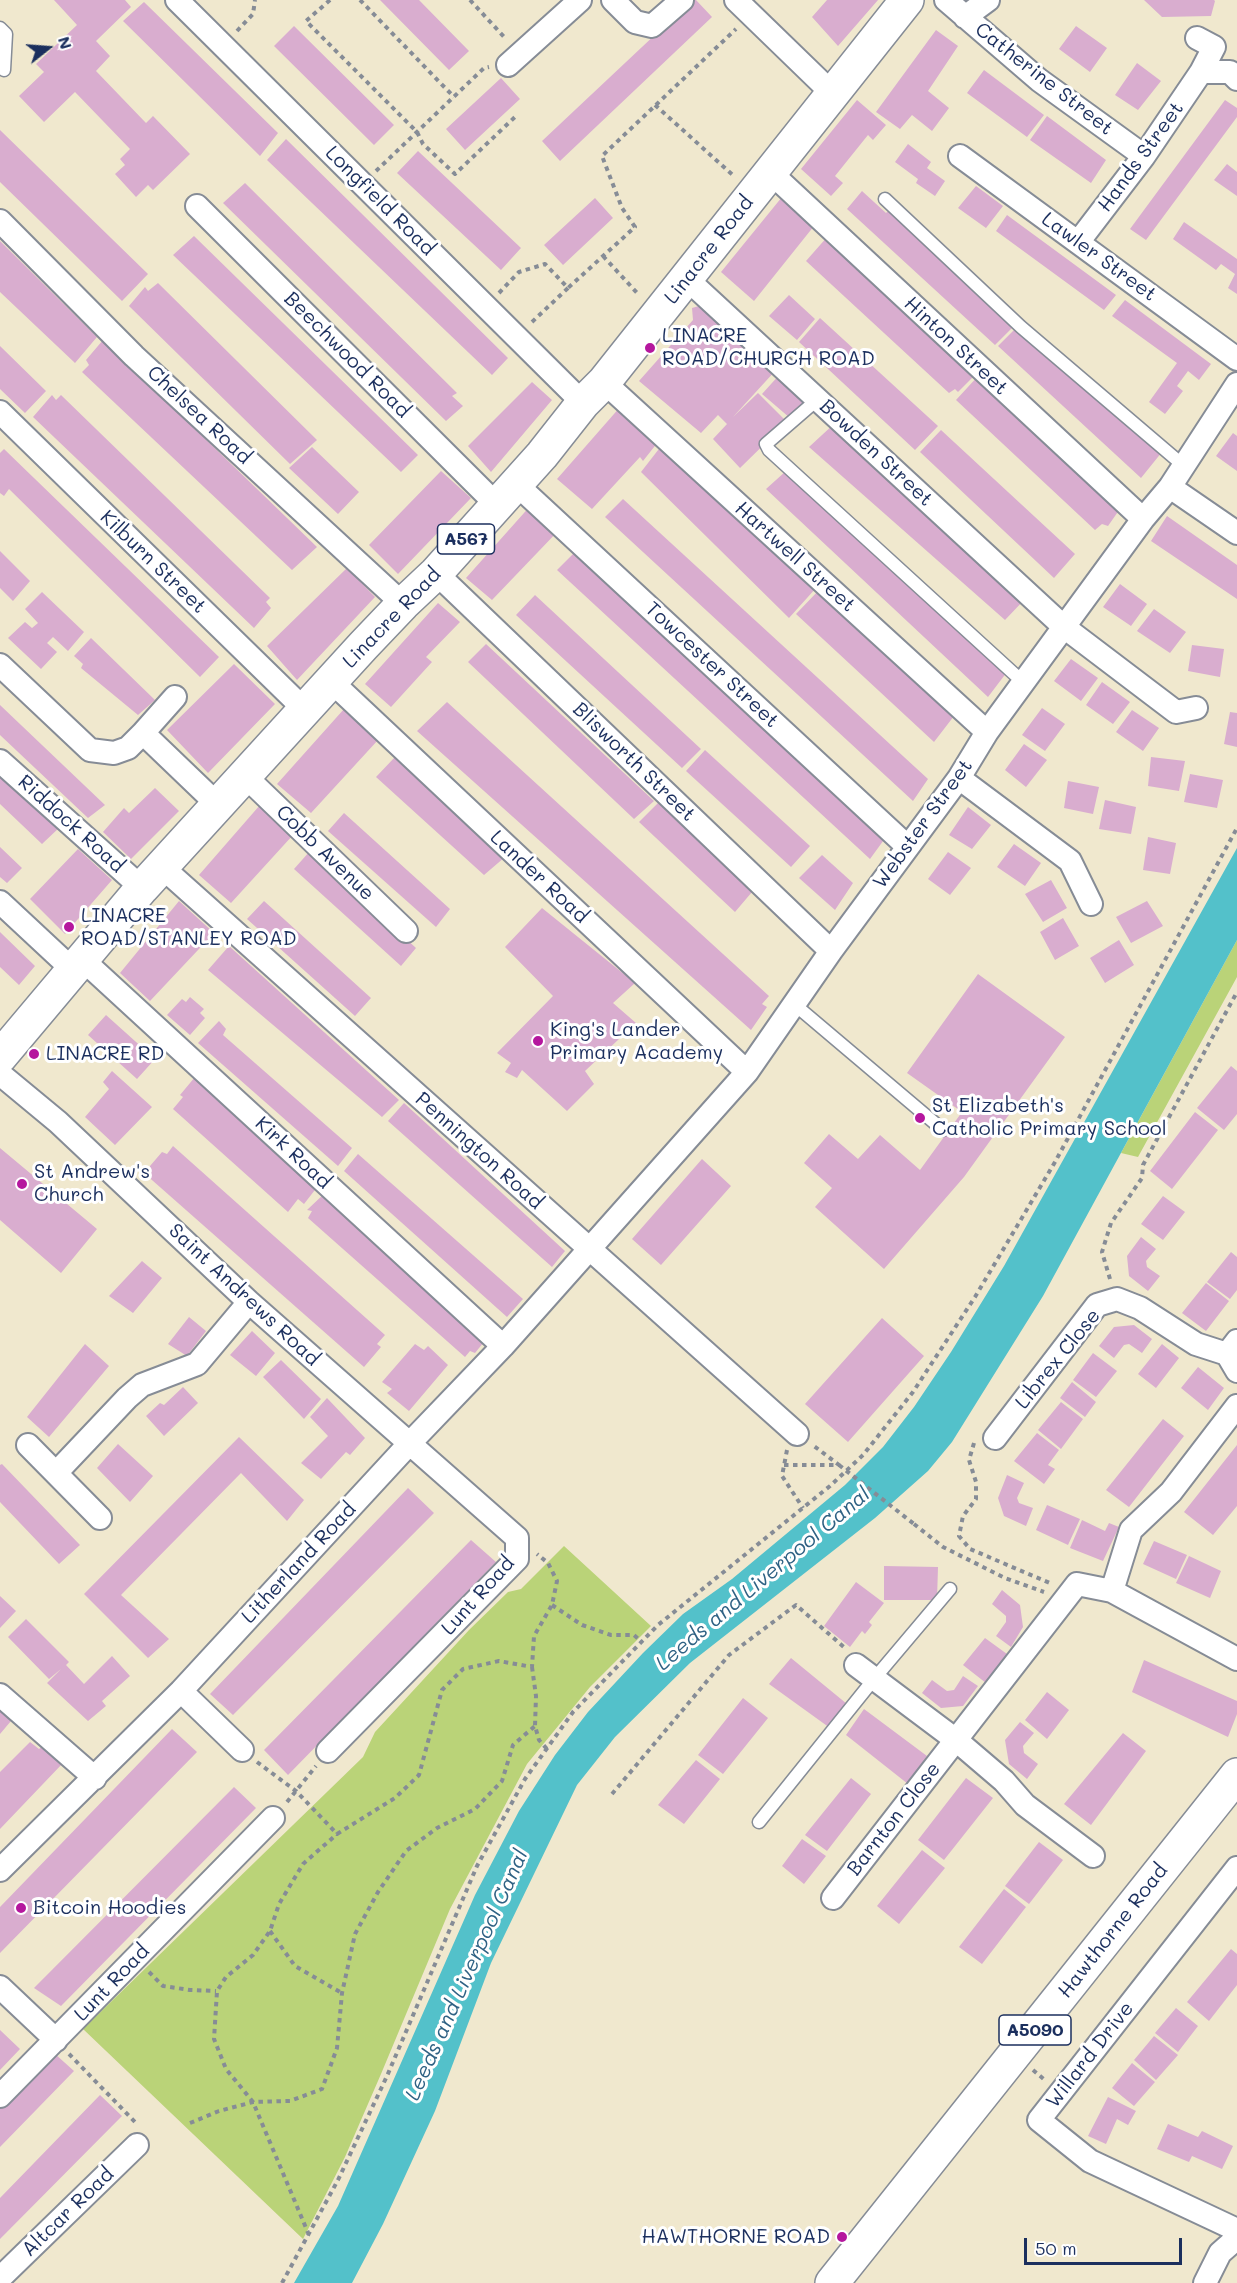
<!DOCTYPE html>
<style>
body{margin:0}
#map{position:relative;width:1237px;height:2283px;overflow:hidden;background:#f0e8ce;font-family:Mali,sans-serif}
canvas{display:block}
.north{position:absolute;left:18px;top:18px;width:60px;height:60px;-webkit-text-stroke:4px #fff;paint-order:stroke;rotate:73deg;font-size:16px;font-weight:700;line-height:24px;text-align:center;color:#1b2f5e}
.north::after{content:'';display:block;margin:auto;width:21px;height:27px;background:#1b2f5e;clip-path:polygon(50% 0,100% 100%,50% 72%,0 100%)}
.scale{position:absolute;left:1024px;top:2238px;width:158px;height:27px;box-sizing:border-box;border:3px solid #1b2f5e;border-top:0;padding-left:8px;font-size:18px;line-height:21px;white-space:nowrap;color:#1b2f5e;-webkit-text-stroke:4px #fff;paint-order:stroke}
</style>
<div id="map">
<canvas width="1237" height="2283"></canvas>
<div class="north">N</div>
<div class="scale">50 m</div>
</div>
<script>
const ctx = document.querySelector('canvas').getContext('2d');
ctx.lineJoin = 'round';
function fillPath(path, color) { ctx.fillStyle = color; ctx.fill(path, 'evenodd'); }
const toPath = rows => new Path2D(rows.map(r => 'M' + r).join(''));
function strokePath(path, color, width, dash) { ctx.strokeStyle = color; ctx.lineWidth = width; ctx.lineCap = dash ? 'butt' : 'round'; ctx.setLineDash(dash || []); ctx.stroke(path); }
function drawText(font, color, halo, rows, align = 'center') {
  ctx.font = font + ' Mali,sans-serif'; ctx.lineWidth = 6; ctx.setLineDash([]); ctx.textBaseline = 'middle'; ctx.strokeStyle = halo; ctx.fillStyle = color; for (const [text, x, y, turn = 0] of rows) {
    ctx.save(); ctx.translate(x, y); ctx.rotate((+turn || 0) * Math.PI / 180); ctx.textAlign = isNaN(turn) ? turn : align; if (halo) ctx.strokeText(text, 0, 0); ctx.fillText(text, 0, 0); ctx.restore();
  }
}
fillPath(toPath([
 [1237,940,1237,977,1138,1157,1121,1153],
 [564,1546,651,1626,590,1687,527,1764,450,1909,381,2074,345,2157,303,2239,83,2029,363,1757,375,1732,469,1630,508,1592,521,1589]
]), '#bad378');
fillPath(toPath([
 [1237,848,1237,940,1043,1296,952,1442,928,1471,875,1518,690,1663,615,1737,577,1785,491,1963,435,2111,383,2224,352,2283,294,2283,338,2206,475,1895,519,1811,555,1755,588,1712,643,1653,683,1614,732,1579,845,1485,883,1447,914,1407,951,1352,1004,1266]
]), '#53c1ca');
fillPath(toPath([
 [54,0,125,0,131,7,96,41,110,56,96,71,146,123,153,116,190,154,153,190,148,185,136,197,115,174,125,165,120,159,130,149,75,92,44,122,19,96,44,72,36,64,77,25],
 [380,0,419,0,469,51,449,70],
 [692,0,696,0,712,17,560,161,542,141],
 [827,0,878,0,838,46,812,17],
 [1144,0,1214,0,1215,1,1211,16,1162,17],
 [144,2,278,133,260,156,123,21],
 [294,26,394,125,374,145,274,46],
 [1076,26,1107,48,1090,72,1059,49],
 [936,30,958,46,928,91,949,108,932,131,912,115,900,129,876,112],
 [1137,63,1161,81,1138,110,1115,95],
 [984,70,1044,115,1027,137,967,93],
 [501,78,520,99,465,150,446,129],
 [857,100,886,125,873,140,868,135,835,176,843,183,831,196,801,169],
 [1225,100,1237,108,1237,117,1146,240,1130,229],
 [1047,116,1106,160,1091,183,1030,140],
 [0,130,148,274,122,301,0,182],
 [286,139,508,358,492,375,267,160],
 [908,144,931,162,927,168,945,181,935,196,916,183,918,179,895,162],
 [418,151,521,248,501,270,397,173],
 [1227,164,1237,172,1237,196,1214,180],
 [245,183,457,393,452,396,463,406,446,421,223,203],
 [976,186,1003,206,986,228,958,208],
 [862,191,886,213,891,208,1015,325,995,345,847,209],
 [782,197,814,226,754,301,721,272],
 [595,198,613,218,563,265,544,245],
 [1007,215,1116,295,1104,310,996,231],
 [1184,222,1237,259,1237,294,1228,288,1235,274,1221,264,1216,270,1173,239],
 [194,236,418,455,401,472,173,255],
 [828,236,978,372,958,392,955,389,949,393,806,261],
 [0,241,97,337,75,363,0,292],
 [158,283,317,440,290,464,129,306,145,287,148,291],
 [789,295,815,319,797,340,769,316],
 [1125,300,1211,364,1199,380,1188,371,1177,386,1183,391,1165,414,1149,402,1177,363,1112,316],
 [706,304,776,370,733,417,758,393,787,422,740,468,713,439,727,424,718,415,701,433,639,381,693,320,692,308],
 [820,318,938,426,915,450,799,342],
 [1016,328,1162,452,1141,478,998,346],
 [103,340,317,547,292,570,82,372,89,365,86,360],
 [0,346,46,391,25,413,0,389],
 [781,373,811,402,790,418,762,394],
 [979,375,1122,506,1108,526,1102,524,1095,530,956,400],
 [532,382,552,400,491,472,468,446],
 [52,395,56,400,61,395,270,598,266,602,271,608,254,628,33,417],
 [621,406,658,442,643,461,640,457,592,509,557,479],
 [835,423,1025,599,1005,620,809,447],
 [941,430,1075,554,1054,578,920,452],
 [1233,433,1237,436,1237,471,1216,456],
 [662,445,816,588,789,618,641,472],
 [312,447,359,492,338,514,289,468],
 [4,449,219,657,200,677,9,489,4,496,0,493,0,453],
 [441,471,471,498,398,574,369,545],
 [786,471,1007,672,988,697,766,489],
 [623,499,928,779,913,801,605,517],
 [532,504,560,529,492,600,466,578],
 [1167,516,1237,565,1237,599,1151,541],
 [577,550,886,837,870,859,557,570],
 [0,551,30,581,13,601,0,588],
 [347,568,375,597,297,680,267,646],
 [1120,584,1147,604,1131,626,1103,607],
 [819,590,954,716,934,742,796,614],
 [42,592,84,632,68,651,53,637,47,643,57,652,41,669,8,638,25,622,32,628,38,623,25,609],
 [535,595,701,749,682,768,516,615],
 [438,603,460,622,426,657,432,662,391,707,365,684],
 [1154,609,1186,632,1170,653,1137,631],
 [91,638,155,700,138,715,81,668,83,664,74,656],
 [486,644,654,801,634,819,468,662],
 [1192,645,1224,649,1220,677,1188,671],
 [1071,659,1098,678,1081,701,1054,681],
 [234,664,275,704,208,773,167,730],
 [1102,682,1130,702,1113,724,1086,705],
 [447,702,769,996,762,1004,767,1007,751,1030,417,731],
 [0,705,105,805,88,818,0,735],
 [1042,708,1065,724,1045,751,1022,735],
 [344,709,378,740,311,813,277,784],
 [1132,710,1159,728,1143,751,1116,732],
 [1230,712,1237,713,1237,747,1224,744],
 [1024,744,1047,760,1026,787,1005,770],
 [705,750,810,846,791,867,686,771],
 [395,757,505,857,484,875,376,777],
 [1151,757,1185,761,1179,791,1148,786],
 [0,772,60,827,42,844,0,804],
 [1190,774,1223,780,1217,808,1184,802],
 [1068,781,1099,787,1093,814,1064,808],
 [155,788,179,811,131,859,103,832,124,808,129,813],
 [1105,800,1136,807,1131,834,1099,829],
 [658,803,752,892,735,912,639,822],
 [260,805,293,835,231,903,199,875],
 [968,807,991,825,972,849,949,835],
 [344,813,450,909,436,927,328,831],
 [1148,837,1176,843,1170,874,1143,870],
 [1014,844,1041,863,1025,886,997,867],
 [0,847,22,868,7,883,0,877],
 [78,849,112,880,65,934,30,899],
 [310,851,416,948,401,966,294,869],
 [948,852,971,868,950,895,928,879],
 [822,855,853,883,835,910,799,878],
 [1051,880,1067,908,1043,922,1025,894],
 [179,901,214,933,150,1001,120,973],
 [264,901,371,998,355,1016,247,919],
 [1147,901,1163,926,1131,943,1116,917],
 [542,908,635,983,613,1003,636,1023,585,1071,594,1084,567,1111,522,1070,517,1078,505,1072,511,1063,497,1053,553,996,505,947],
 [1063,918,1079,946,1055,960,1040,932],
 [0,932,35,966,19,985,0,967],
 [1119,940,1134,965,1105,983,1090,958],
 [229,946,399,1100,382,1117,208,970],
 [978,974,1065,1037,964,1177,884,1269,815,1207,832,1188,804,1163,829,1134,858,1159,880,1135,920,1170,962,1112,907,1073],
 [190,997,204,1009,200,1013,205,1018,190,1035,167,1015,182,999,186,1002],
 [106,1015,155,1059,137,1079,88,1035],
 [219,1021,226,1029,223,1035,352,1148,338,1166,198,1043],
 [1231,1066,1237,1071,1237,1114,1224,1130,1197,1108],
 [112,1071,152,1107,115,1145,85,1117,109,1089,103,1082],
 [195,1077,318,1186,304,1204,298,1199,288,1212,173,1109,183,1097,180,1095],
 [404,1103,565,1251,552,1267,388,1121],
 [1195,1112,1218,1130,1172,1189,1150,1171],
 [173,1146,385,1335,377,1344,381,1347,364,1367,144,1173,162,1152,167,1154],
 [0,1148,97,1229,61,1273,0,1220],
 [358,1154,523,1299,507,1317,344,1171],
 [702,1159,731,1186,661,1265,632,1239],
 [326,1192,488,1337,475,1353,470,1351,465,1357,308,1218,312,1211,307,1210],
 [1163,1196,1185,1212,1163,1240,1141,1224],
 [1141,1237,1156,1249,1146,1261,1147,1267,1160,1276,1148,1291,1129,1276,1127,1256],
 [1231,1252,1237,1257,1237,1290,1230,1299,1207,1282],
 [142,1261,162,1278,133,1313,109,1296],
 [1206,1283,1229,1301,1206,1331,1182,1313],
 [189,1317,206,1331,187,1356,168,1344],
 [882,1318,924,1356,848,1442,805,1404],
 [1134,1325,1152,1339,1142,1353,1129,1344,1124,1345,1114,1358,1099,1346,1114,1327],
 [252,1331,275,1353,256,1376,230,1355],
 [85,1344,109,1366,49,1437,27,1417],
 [415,1344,424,1350,428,1346,448,1365,409,1411,387,1393,392,1389,382,1382],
 [1162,1344,1179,1358,1156,1388,1138,1374],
 [1093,1353,1117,1371,1096,1397,1073,1380],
 [281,1360,321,1399,304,1419,263,1377],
 [1198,1367,1224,1388,1208,1410,1181,1388],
 [1072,1382,1096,1402,1085,1417,1060,1398],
 [183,1387,198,1403,164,1436,146,1416,160,1403,164,1405],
 [327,1398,365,1438,350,1455,346,1452,321,1479,301,1463,328,1436,310,1417],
 [1061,1402,1083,1419,1061,1449,1038,1430],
 [1163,1419,1184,1436,1129,1507,1106,1490],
 [1037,1433,1059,1450,1048,1465,1055,1469,1044,1484,1014,1461],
 [239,1437,304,1500,287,1521,241,1473,121,1595,169,1639,148,1658,84,1594],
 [118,1444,153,1476,130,1502,97,1468],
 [1237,1445,1237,1506,1213,1535,1184,1512],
 [2,1464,80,1545,59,1564,0,1502,0,1465],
 [1007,1475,1024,1483,1017,1498,1019,1503,1033,1508,1026,1526,1004,1516,998,1498],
 [408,1488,434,1513,233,1715,210,1694],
 [1047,1505,1080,1519,1068,1545,1036,1530],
 [1082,1520,1105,1531,1109,1523,1119,1527,1103,1561,1070,1548],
 [471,1540,496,1562,288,1775,264,1750],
 [1154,1541,1187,1555,1176,1579,1143,1564],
 [1189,1556,1221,1571,1210,1598,1176,1583],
 [884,1566,938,1567,937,1600,884,1600],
 [856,1582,884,1603,869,1622,872,1625,865,1634,862,1631,850,1647,824,1626],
 [1002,1590,1020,1605,1023,1627,1011,1647,996,1636,1006,1622,1006,1616,992,1604],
 [0,1596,16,1611,0,1628],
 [26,1619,69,1662,66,1665,84,1684,112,1656,130,1676,102,1701,106,1706,88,1721,47,1683,61,1669,49,1679,8,1637],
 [985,1638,1007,1654,986,1683,963,1665],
 [791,1658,847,1704,830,1728,769,1684],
 [1144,1660,1237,1701,1237,1714,1228,1737,1132,1692],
 [963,1676,978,1686,963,1706,941,1708,922,1693,932,1680,947,1691,954,1690],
 [1047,1692,1069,1710,1047,1739,1025,1720],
 [743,1698,768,1718,723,1774,698,1755],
 [864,1709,927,1756,908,1784,846,1735],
 [0,1711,11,1721,0,1734],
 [1020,1722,1034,1733,1023,1746,1024,1753,1038,1764,1027,1779,1009,1764,1005,1740],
 [172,1729,197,1752,0,1953,0,1907],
 [1123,1733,1146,1751,1091,1825,1064,1804],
 [30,1742,39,1749,43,1746,63,1763,0,1829,0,1772],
 [696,1760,720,1779,684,1824,658,1805],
 [851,1778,871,1794,827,1851,805,1835],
 [966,1778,993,1798,944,1860,918,1840],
 [234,1787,256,1808,61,2006,34,1988],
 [802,1839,826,1856,804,1884,782,1866],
 [1039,1842,1063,1860,1029,1904,1005,1886],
 [922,1850,945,1868,899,1924,877,1906],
 [1004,1889,1026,1907,982,1964,959,1947],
 [1231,1949,1237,1954,1237,1985,1209,2021,1187,2002],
 [1176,2008,1198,2026,1178,2052,1155,2033],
 [0,2030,20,2049,0,2070],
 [1154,2036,1178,2055,1156,2080,1134,2060],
 [54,2053,74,2071,0,2147,0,2109],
 [1132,2063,1155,2082,1134,2106,1112,2088],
 [100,2095,122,2116,0,2239,0,2198],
 [1108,2097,1136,2111,1128,2125,1117,2119,1106,2144,1088,2136],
 [1168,2124,1198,2137,1202,2131,1233,2146,1222,2169,1192,2156,1189,2162,1157,2149]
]), '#d9adcf');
const service = toPath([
 [0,28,6,34,4,70],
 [885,199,1021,327,1184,466],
 [818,399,766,444,769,450,1023,682],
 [794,1004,943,1130],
 [759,1822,874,1679,950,1589]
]);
const minor = toPath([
 [177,0,583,403],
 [613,0,635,22,652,26,682,0],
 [736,0,833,94],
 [946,0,1039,80,1144,156],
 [965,17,988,0],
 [1197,38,1214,47,1201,72],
 [508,65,580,0],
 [960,156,1237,359],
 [770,172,1143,519],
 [197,206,496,504],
 [0,221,134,356,403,604],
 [1079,241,1144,156,1201,72,1230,72,1237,79],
 [687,279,1064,627,1176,712,1196,708],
 [604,382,987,732],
 [0,412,306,711],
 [515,483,908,847],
 [1170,487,1237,533],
 [436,573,831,951],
 [0,665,90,750,114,753,128,748,143,733,217,804],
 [332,682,747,1072],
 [143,733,175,697],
 [0,761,142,888],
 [244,775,406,931],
 [959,778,1070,861,1091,904],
 [162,867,797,1434],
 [0,902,73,970],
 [83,960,503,1346],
 [0,1074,58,1122,249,1302,517,1538,517,1559,328,1751],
 [1237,1341,1227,1354,1237,1371],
 [995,1438,1097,1305,1117,1299,1140,1308,1196,1344,1227,1354],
 [28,1445,100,1518],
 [56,1473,127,1398,142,1385,197,1364,249,1302],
 [1112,1591,1131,1530,1171,1492,1237,1406],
 [856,1665,956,1740,1004,1781,1025,1805,1093,1856],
 [181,1691,242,1750],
 [0,1695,95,1778],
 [1237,1868,1039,2120,1090,2161,1237,2230],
 [0,1870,181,1691,409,1444,503,1346,747,1072,831,951,959,778,987,732,1143,519,1170,487,1237,384],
 [833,1898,1077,1584,1112,1591,1237,1659],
 [0,1987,56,2040],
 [0,2096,273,1818],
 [0,2278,137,2145],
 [1205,2283,1220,2253,1237,2238]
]);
const primary = toPath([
 [0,1057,142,888,363,646,403,604,436,573,542,455,583,403,604,382,907,0],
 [832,2283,1237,1775]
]);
strokePath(service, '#868c96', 15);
strokePath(minor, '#868c96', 26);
strokePath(primary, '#868c96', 36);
strokePath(toPath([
 [330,0,306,21,417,132,423,144,455,174,516,116],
 [360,0,454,97],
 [470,0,506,39],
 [237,31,253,14,255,0],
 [655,105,735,177],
 [376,171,484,68,489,67],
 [603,256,639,295],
 [499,293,519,272,545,264,568,288,635,227,622,208,602,156,736,29],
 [532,322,568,288],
 [1110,1279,1102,1252,1111,1223,1142,1178,1143,1165,1237,992],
 [974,1443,969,1460,976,1482,976,1499,963,1516,959,1536,970,1549,1052,1584],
 [787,1450,782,1476,803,1508],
 [784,1465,839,1465,814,1446],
 [914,1524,943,1547,1005,1578,1044,1592],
 [552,1605,582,1625,611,1635,634,1635,642,1642],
 [532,1667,536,1696,535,1726,539,1740,547,1749],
 [257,1762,296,1791,337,1834,395,1798,419,1775,442,1690,463,1669,499,1661,532,1667,534,1636,552,1605,557,1581,548,1563,537,1554],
 [612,1794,729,1655,796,1605,846,1649],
 [287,1802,316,1766],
 [270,1931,295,1966,342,1993],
 [149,1972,163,1986,190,1990,216,1991],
 [69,2054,137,2124],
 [1033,2070,1046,2081],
 [190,2123,219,2111,253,2102,290,2101,322,2089,337,2048,342,1993,355,1934,378,1892,406,1851,437,1828,475,1809,502,1781,513,1745,535,1726],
 [309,2235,253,2102,226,2069,214,2039,217,1991,226,1977,253,1955,270,1931,279,1904,303,1864,337,1834],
 [282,2283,338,2180,387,2076,477,1866,525,1779,573,1712,658,1625,830,1486,863,1455,913,1392,975,1297,1055,1162,1237,828]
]), '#868c96', 4, [4.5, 4.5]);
strokePath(service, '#fff', 12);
strokePath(minor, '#fff', 22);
strokePath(primary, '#fff', 33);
strokePath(toPath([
 [839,1465,914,1524]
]), '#868c96', 4, [4.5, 4.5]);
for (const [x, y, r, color] of [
 [650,348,6,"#b5179e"],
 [69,927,6,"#b5179e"],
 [538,1041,6,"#b5179e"],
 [34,1054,6,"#b5179e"],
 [920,1118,6,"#b5179e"],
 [22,1184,6,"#b5179e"],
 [21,1908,6,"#b5179e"],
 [842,2237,6,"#b5179e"]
]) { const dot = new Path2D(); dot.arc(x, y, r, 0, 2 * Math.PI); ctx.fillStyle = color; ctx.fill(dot); strokePath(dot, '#fff', 2); }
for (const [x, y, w] of [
 [466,539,57],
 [1035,2030,72]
]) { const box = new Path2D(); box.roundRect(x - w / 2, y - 15, w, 30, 4.5); ctx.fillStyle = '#fff'; ctx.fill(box); strokePath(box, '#1b2f5e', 1.5); }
drawText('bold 18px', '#1b2f5e', null, [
 ["A567",466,539],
 ["A5090",1035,2030]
]);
drawText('20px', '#1b2f5e', '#fff', [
 ["Catherine Street",1044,79,38],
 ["Hands Street",1141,157,-54],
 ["Longfield Road",380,201,45],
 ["Linacre Road",709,250,-52],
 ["Lawler Street",1099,257,36],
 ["Hinton Street",956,346,43],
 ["Beechwood Road",347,355,45],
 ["Chelsea Road",199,415,43],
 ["Bowden Street",876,453,43],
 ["Hartwell Street",795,557,42],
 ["Kilburn Street",153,562,44],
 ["Linacre Road",392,618,-46],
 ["Towcester Street",712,665,43],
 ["Blisworth Street",634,762,44],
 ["Riddock Road",71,824,42],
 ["Webster Street",923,824,-54],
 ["Cobb Avenue",325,853,44],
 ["Lander Road",539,877,43],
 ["Pennington Road",479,1151,42],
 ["Kirk Road",293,1153,43],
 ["Saint Andrews Road",244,1295,43],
 ["Librex Close",1058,1359,-51],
 ["Litherland Road",299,1563,-47],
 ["Lunt Road",478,1596,-48],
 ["Barnton Close",894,1819,-52],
 ["Hawthorne Road",1113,1931,-52],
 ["Lunt Road",112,1983,-46],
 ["Willard Drive",1090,2055,-52],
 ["Altcar Road",68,2212,-44]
]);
drawText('20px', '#1b2f5e', '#fff', [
 ["LINACRE",662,336],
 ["ROAD/CHURCH ROAD",662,359],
 ["LINACRE",81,916],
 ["ROAD/STANLEY ROAD",81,939],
 ["King's Lander",550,1030],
 ["Primary Academy",550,1053],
 ["LINACRE RD",46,1054],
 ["St Elizabeth's",932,1106],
 ["Catholic Primary School",932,1129],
 ["St Andrew's",34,1172],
 ["Church",34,1195],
 ["Bitcoin Hoodies",33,1908],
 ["HAWTHORNE ROAD",830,2237,"right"]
], 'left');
drawText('italic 21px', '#2f6284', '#fff', [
 ["Leeds and Liverpool Canal",763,1579,-40],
 ["Leeds and Liverpool Canal",467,1975,-66]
]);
</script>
